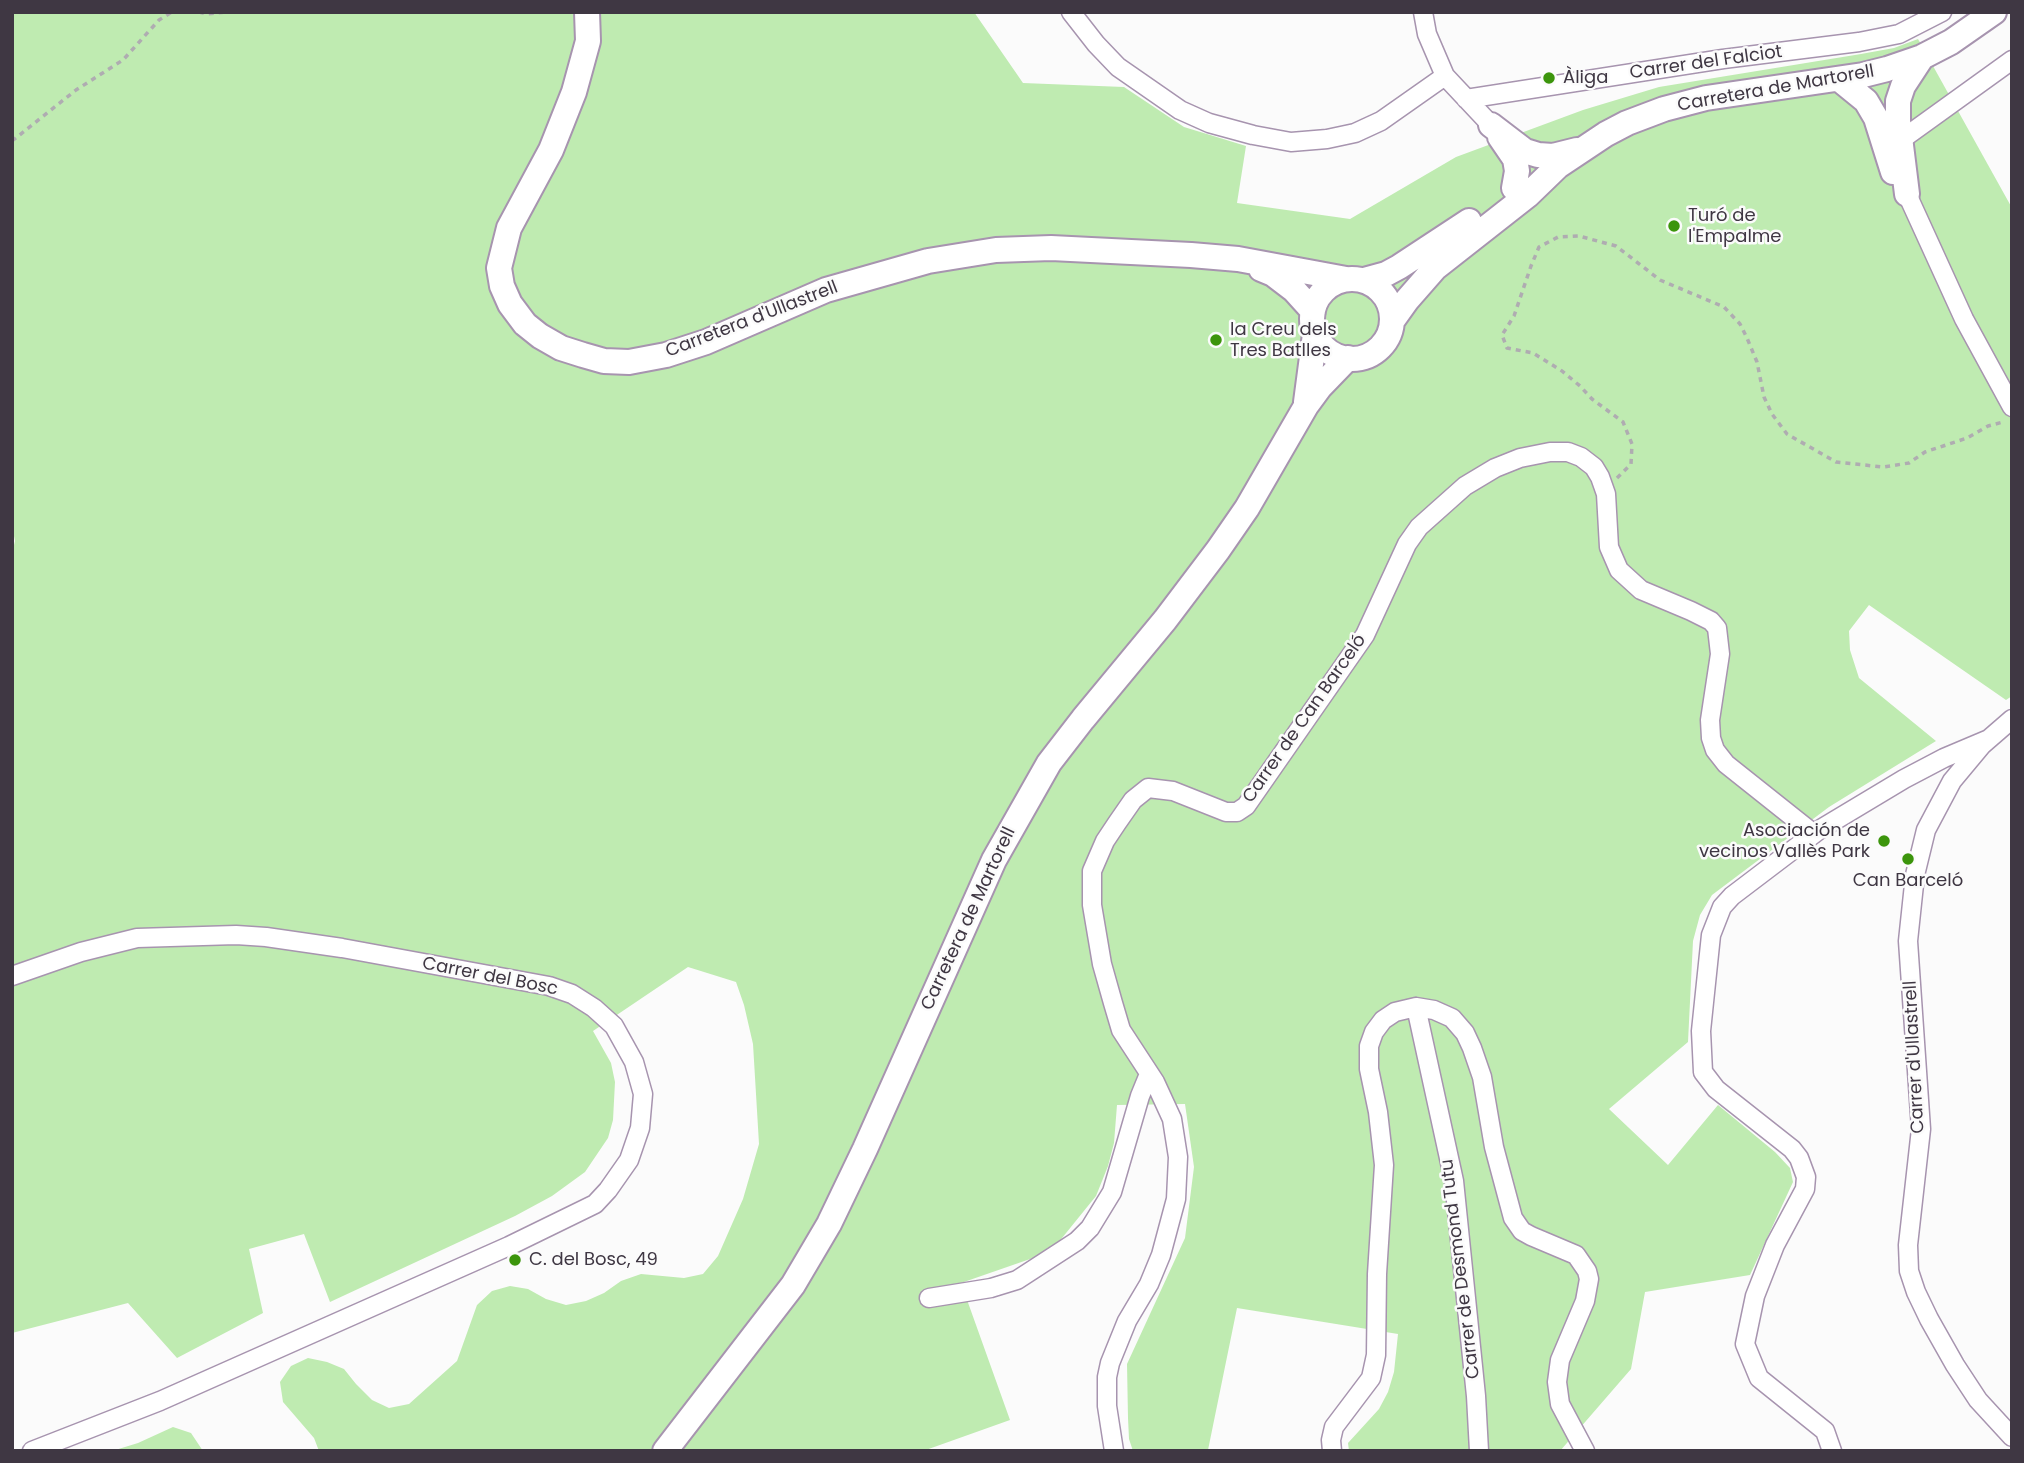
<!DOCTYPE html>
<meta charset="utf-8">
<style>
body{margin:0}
#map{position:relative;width:2024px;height:1463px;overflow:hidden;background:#fbfbfb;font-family:Poppins,sans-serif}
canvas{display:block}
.frame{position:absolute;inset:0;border:14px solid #3f3743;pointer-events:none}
</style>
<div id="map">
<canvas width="2024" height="1463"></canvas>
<div class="frame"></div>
</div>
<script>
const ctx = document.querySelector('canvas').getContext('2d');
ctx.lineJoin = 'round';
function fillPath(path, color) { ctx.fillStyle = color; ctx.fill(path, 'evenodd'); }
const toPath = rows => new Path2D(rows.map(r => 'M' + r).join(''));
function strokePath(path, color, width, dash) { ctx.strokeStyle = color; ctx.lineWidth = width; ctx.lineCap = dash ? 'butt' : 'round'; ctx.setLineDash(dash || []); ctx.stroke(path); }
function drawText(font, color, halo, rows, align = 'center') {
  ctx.font = font + ' Poppins,sans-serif'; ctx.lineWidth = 5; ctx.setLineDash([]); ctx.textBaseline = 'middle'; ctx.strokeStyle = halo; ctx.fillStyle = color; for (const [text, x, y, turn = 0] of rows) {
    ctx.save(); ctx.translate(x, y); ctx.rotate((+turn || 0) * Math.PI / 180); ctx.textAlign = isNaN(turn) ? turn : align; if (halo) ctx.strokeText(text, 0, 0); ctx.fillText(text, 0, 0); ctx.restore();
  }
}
fillPath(toPath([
 [12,12,974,12,1023,83,1124,87,1184,127,1246,146,1237,203,1350,219,1456,157,1583,110,1659,87,1861,54,1894,48,1918,39,2012,208,2012,696,2006,700,1869,605,1849,631,1850,650,1859,678,1936,741,1829,807,1712,895,1700,915,1693,941,1688,1042,1609,1109,1668,1165,1718,1105,1775,1152,1790,1168,1793,1182,1750,1275,1645,1292,1631,1369,1560,1451,1349,1451,1348,1443,1379,1409,1388,1392,1394,1372,1398,1334,1237,1308,1208,1450,1133,1451,1129,1439,1128,1418,1127,1364,1185,1238,1194,1167,1185,1104,1117,1105,1114,1143,1108,1166,1096,1196,1058,1243,1033,1258,961,1283,1010,1420,923,1451,319,1451,314,1438,283,1402,280,1382,291,1366,308,1358,327,1362,344,1369,356,1384,372,1400,389,1408,409,1404,457,1361,477,1305,492,1291,510,1286,528,1289,546,1299,566,1305,586,1301,604,1293,621,1281,641,1274,684,1278,703,1274,718,1256,743,1199,759,1144,753,1044,744,1005,736,982,688,967,593,1031,611,1063,615,1082,613,1120,608,1138,585,1172,552,1196,515,1216,330,1302,304,1234,249,1249,263,1313,177,1358,128,1303,12,1333,12,553,15,541,12,526],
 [173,1427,191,1433,203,1451,112,1451,138,1443]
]), '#bfebb1');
const street = toPath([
 [1071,12,1096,44,1118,67,1180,110,1209,123,1253,135,1291,142,1327,139,1355,133,1381,121,1445,76],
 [1423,12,1427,34,1445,76,1491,125],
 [1466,99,1723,59,1859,42,1899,34,1942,12],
 [1901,140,2012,60],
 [1907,194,1964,319,2012,407],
 [2012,719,1982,745,1952,781,1926,830,1915,875,1908,941,1921,1129,1908,1245,1909,1271,1916,1292,1929,1319,1955,1365,1978,1400,2012,1437],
 [12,976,81,952,137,938,236,935,266,937,342,948,549,986,572,994,594,1008,614,1026,634,1062,643,1094,640,1128,629,1160,608,1190,595,1204,509,1246,160,1401,32,1451],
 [1416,1007,1454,1181,1476,1396,1479,1451],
 [929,1298,991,1288,1017,1280,1077,1241,1090,1228,1112,1192,1140,1096,1149,1074],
 [1114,1451,1107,1406,1107,1377,1110,1363,1127,1321,1149,1284,1161,1255,1176,1199,1178,1157,1172,1119,1155,1082,1121,1030,1113,1003,1102,964,1092,905,1092,871,1105,841,1117,823,1133,800,1148,788,1173,791,1226,812,1237,812,1246,806,1365,635,1407,544,1419,527,1465,486,1495,468,1520,458,1550,452,1568,452,1581,457,1594,467,1600,477,1606,494,1609,547,1619,570,1641,590,1691,611,1711,621,1717,628,1720,654,1710,720,1711,738,1715,750,1726,764,1814,834],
 [1332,1451,1331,1440,1334,1427,1371,1378,1376,1355,1377,1274,1384,1165,1378,1112,1369,1069,1369,1046,1374,1032,1383,1020,1395,1012,1416,1007,1434,1010,1452,1018,1465,1033,1472,1048,1482,1077,1494,1147,1513,1218,1522,1231,1531,1236,1576,1255,1587,1271,1589,1279,1585,1301,1560,1360,1557,1382,1560,1404,1585,1451],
 [1832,1451,1825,1431,1759,1378,1745,1344,1755,1296,1775,1245,1805,1189,1806,1177,1799,1158,1792,1149,1716,1089,1703,1072,1701,1031,1711,935,1722,907,1732,896,1819,830,1904,779,1944,758,1989,739]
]);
const secondary = toPath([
 [587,12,588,41,574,92,551,150,509,228,499,268,502,286,510,304,525,324,540,336,561,348,583,355,604,361,629,362,666,355,706,342,826,290,928,261,996,250,1051,248,1191,255,1238,259,1346,279],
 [1839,79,1866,101,1876,118,1893,172],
 [1491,125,1525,151,1538,155,1553,156,1577,150],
 [1500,137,1515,159,1517,171,1514,188],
 [1907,194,1898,121,1898,101,1903,86,1922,57],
 [1261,269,1273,274,1294,290,1313,311],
 '1312 319a40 40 0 1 1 80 0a40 40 0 1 1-80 0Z',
 [1364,280,1386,274,1399,267,1469,221],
 [1392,321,1407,300,1435,268,1528,195,1558,166,1606,134,1627,123,1664,109,1706,98,1863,75,1887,69,1922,57,1951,42,1994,12],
 [1306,402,1315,334],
 [665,1451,793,1285,829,1224,865,1149,994,860,1049,763,1083,719,1165,620,1218,550,1247,508,1306,406,1320,387,1348,358]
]);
strokePath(street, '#a794af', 21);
strokePath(secondary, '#a794af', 28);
strokePath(toPath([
 [199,12,207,14,227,12],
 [12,141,76,90,123,60,159,20,172,12],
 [1617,478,1631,464,1632,444,1623,422,1592,399,1580,386,1562,371,1533,353,1507,348,1502,335,1514,316,1531,266,1539,247,1558,237,1579,236,1616,246,1660,280,1724,307,1740,324,1747,338,1757,362,1764,397,1772,414,1787,434,1836,462,1883,467,1909,463,1925,452,1967,438,1988,426,2003,422]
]), '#afacb1', 3.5, [5, 5]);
strokePath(street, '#fff', 18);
strokePath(secondary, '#fff', 24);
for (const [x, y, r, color] of [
 [1549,78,7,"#3c950c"],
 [1674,226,7,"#3c950c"],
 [1216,340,7,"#3c950c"],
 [1884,841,7,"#3c950c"],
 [1908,859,7,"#3c950c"],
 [515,1260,7,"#3c950c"]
]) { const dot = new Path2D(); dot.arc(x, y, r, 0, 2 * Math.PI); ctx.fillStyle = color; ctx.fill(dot); strokePath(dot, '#fbfbfb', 2.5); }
drawText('18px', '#3f3743', '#fbfbfb', [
 ["Carrer del Falciot",1706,63,-8],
 ["Carretera de Martorell",1776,89,-10],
 ["Carretera d'Ullastrell",752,320,-21],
 ["Carrer de Can Barceló",1305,719,-55],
 ["Carretera de Martorell",969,919,-65],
 ["Carrer del Bosc",490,977,11],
 ["Carrer d'Ullastrell",1915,1057,-93],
 ["Carrer de Desmond Tutu",1461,1269,-97]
]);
drawText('18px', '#3f3743', '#fbfbfb', [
 ["Àliga",1563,78],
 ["Turó de",1688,216],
 ["l'Empalme",1688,237],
 ["la Creu dels",1230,330],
 ["Tres Batlles",1230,351],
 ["Asociación de",1870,831,"right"],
 ["vecinos Vallès Park",1870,852,"right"],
 ["Can Barceló",1908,881,"center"],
 ["C. del Bosc, 49",529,1260]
], 'left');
</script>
